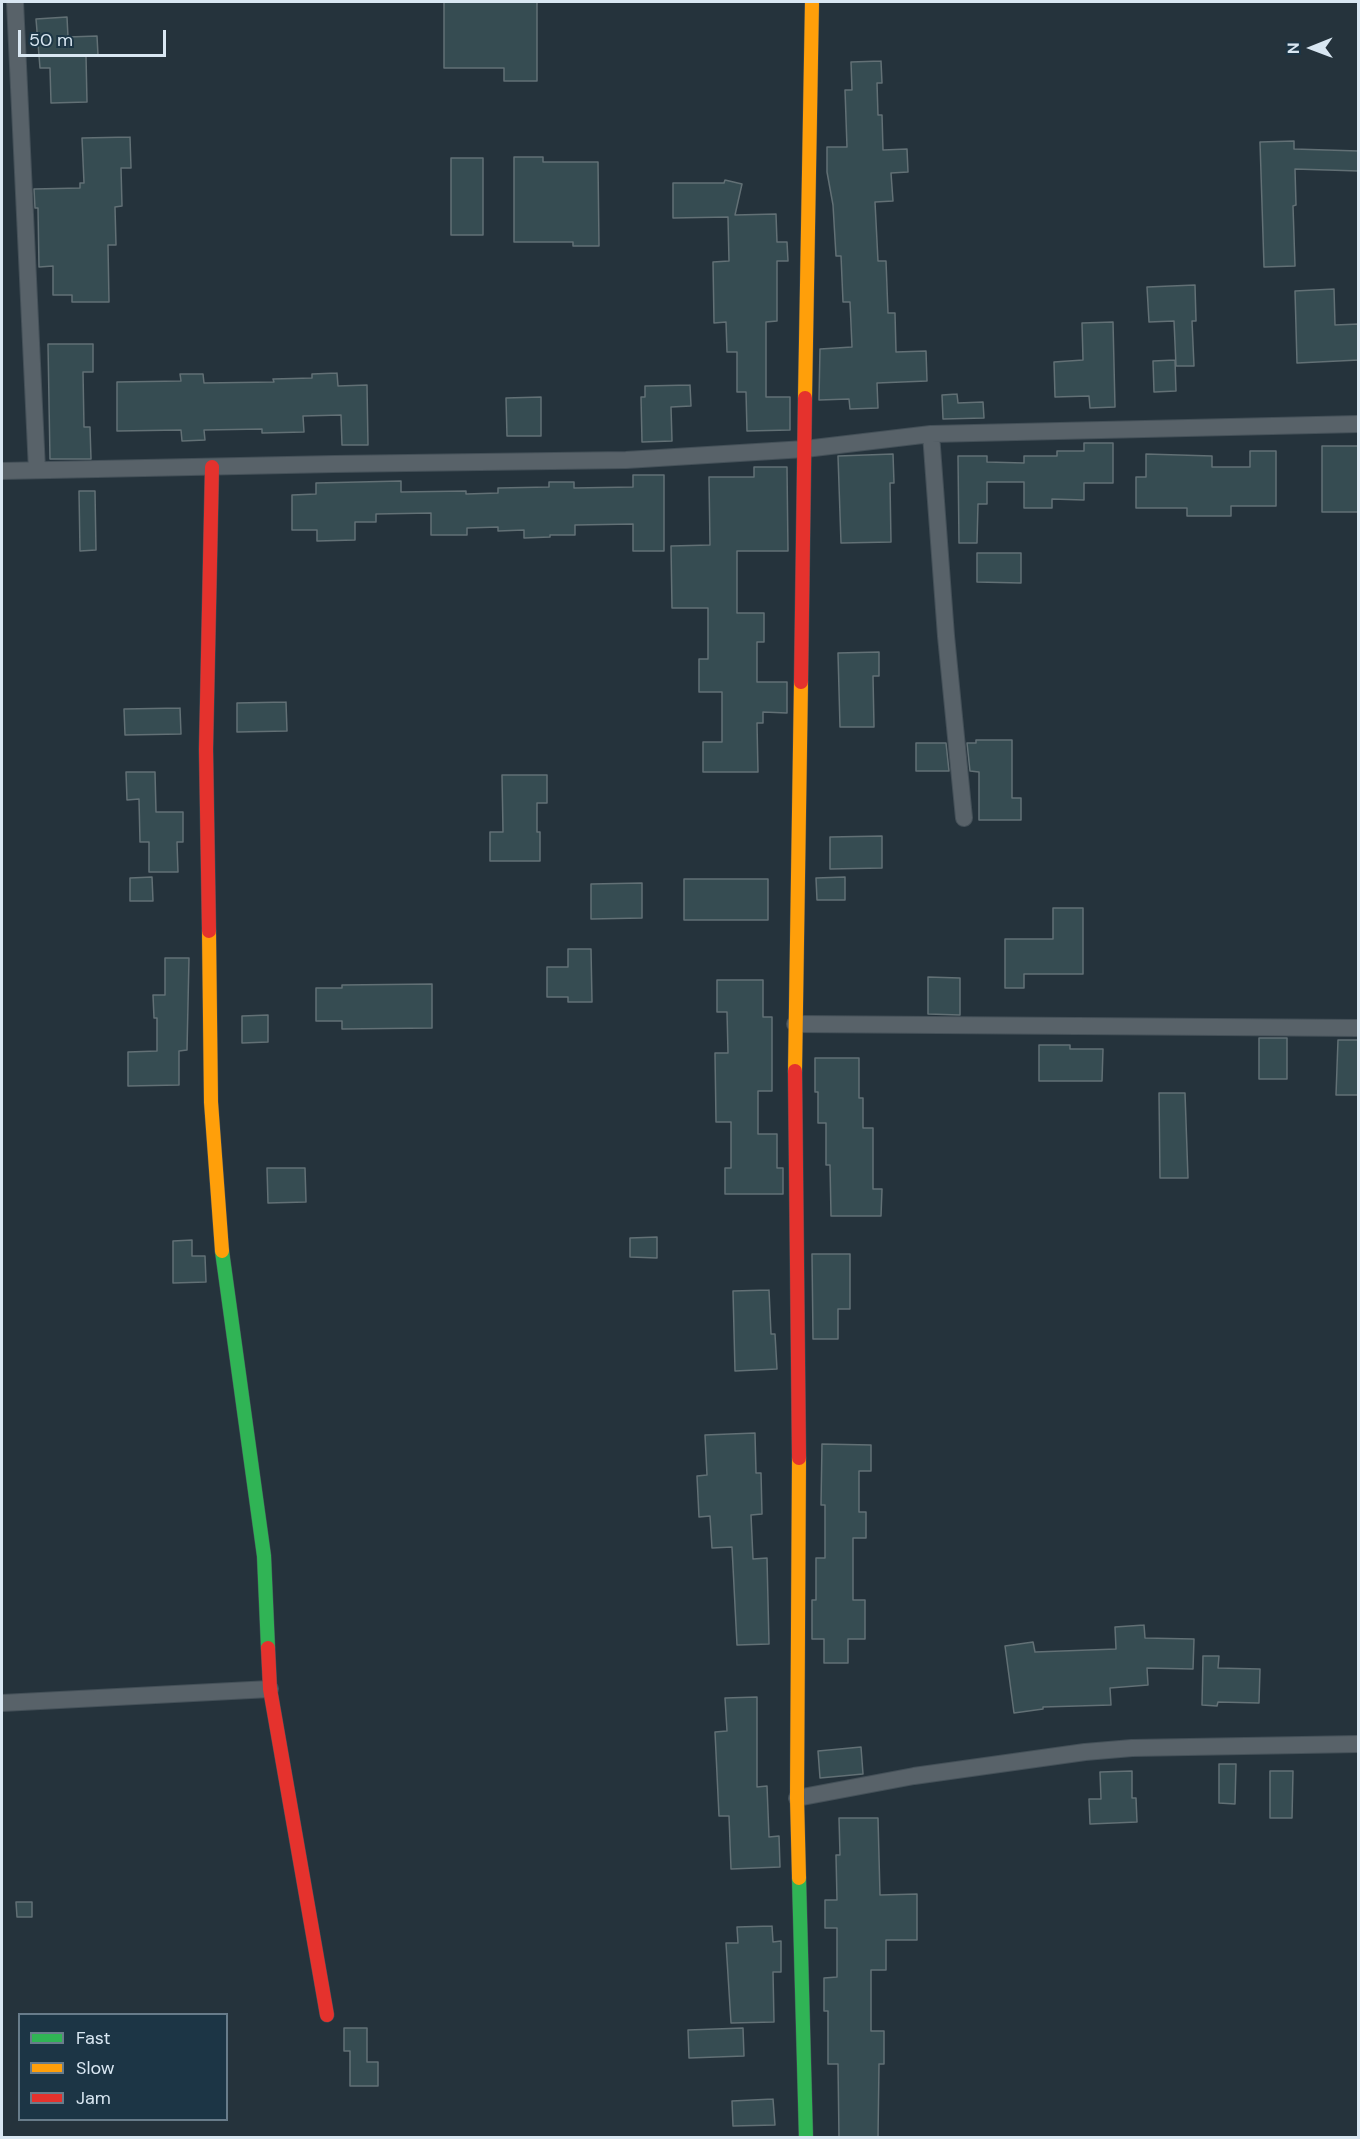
<!DOCTYPE html>
<style>
body{margin:0}
#map{position:relative;width:1360px;height:2139px;overflow:hidden;background:#25333c;font-family:"DM Sans",sans-serif}
canvas{display:block}
.frame{position:absolute;inset:0;border:3px solid #d9e7f2;pointer-events:none}
.legend{position:absolute;left:18px;top:2013px;width:210px;height:108px;box-sizing:border-box;background:#1c3545;border:2px solid #687c8a;margin:0;padding:8px 10px;list-style:none;font-size:18px;color:#d9e7f2}
.legend li{display:flex;align-items:center;gap:12px;height:30px}
.legend b{width:30px;border:2px solid #687c8a}
.north{position:absolute;left:1282px;top:18px;width:60px;height:60px;-webkit-text-stroke:4px #1c3545;paint-order:stroke;rotate:269deg;font-size:16px;font-weight:700;line-height:24px;text-align:center;color:#d9e7f2}
.north::after{content:'';display:block;margin:auto;width:21px;height:27px;background:#d9e7f2;clip-path:polygon(50% 0,100% 100%,50% 72%,0 100%)}
.scale{position:absolute;left:18px;top:30px;width:148px;height:27px;box-sizing:border-box;border:3px solid #d9e7f2;border-top:0;padding-left:8px;font-size:18px;line-height:21px;white-space:nowrap;color:#d9e7f2;-webkit-text-stroke:4px #1c3545;paint-order:stroke}
</style>
<div id="map">
<canvas width="1360" height="2139"></canvas>
<div class="frame"></div>
<ul class="legend">
<li><b style="height:8px;background:#30b455"></b>Fast</li>
<li><b style="height:8px;background:#ff9f0a"></b>Slow</li>
<li><b style="height:8px;background:#e5322d"></b>Jam</li>
</ul>
<div class="north">N</div>
<div class="scale">50 m</div>
</div>
<script>
const ctx = document.querySelector('canvas').getContext('2d');
ctx.lineJoin = 'round';
function fillPath(path, color) { ctx.fillStyle = color; ctx.fill(path, 'evenodd'); }
const toPath = rows => new Path2D(rows.map(r => 'M' + r).join(''));
function strokePath(path, color, width, dash) { ctx.strokeStyle = color; ctx.lineWidth = width; ctx.lineCap = dash ? 'butt' : 'round'; ctx.setLineDash(dash || []); ctx.stroke(path); }
const building = toPath([
 [444,2,537,2,537,81,504,81,504,68,444,68,444,2],
 [67,17,68,37,97,36,98,55,86,55,87,102,51,103,50,68,40,68,36,19,67,17],
 [881,61,882,83,877,83,878,115,882,115,883,150,907,149,908,172,891,173,893,201,875,202,878,261,886,261,888,313,895,313,896,352,926,351,927,381,877,383,878,408,850,409,849,399,819,400,820,349,852,347,850,302,843,302,841,256,836,256,833,205,827,172,827,147,847,147,845,90,852,90,851,62,881,61],
 [130,137,131,168,121,168,122,206,115,207,116,245,108,245,109,302,72,302,72,295,53,295,53,266,39,267,38,208,35,208,34,189,80,188,80,183,84,183,82,138,130,137],
 [1294,141,1294,149,1359,151,1359,171,1295,169,1296,205,1293,206,1295,266,1264,267,1260,142,1294,141],
 [514,157,543,157,543,162,598,162,599,246,573,246,573,242,514,242,514,157],
 [451,158,483,158,483,235,451,235,451,158],
 [725,180,742,184,735,215,776,214,777,242,787,242,788,261,777,261,777,321,766,322,766,397,790,397,790,430,747,431,746,392,737,392,737,352,727,352,726,322,714,323,713,262,729,261,728,217,673,218,673,183,724,183,725,180],
 [1195,285,1196,321,1192,321,1194,366,1176,366,1174,321,1149,322,1147,287,1195,285],
 [1334,289,1335,325,1359,324,1359,360,1297,363,1295,291,1334,289],
 [1113,322,1115,407,1090,408,1089,396,1055,397,1054,362,1083,360,1082,323,1113,322],
 [48,344,93,344,93,372,83,372,84,427,90,427,91,459,50,459,48,344],
 [1175,360,1176,391,1154,392,1153,361,1175,360],
 [337,373,338,386,367,385,368,445,342,445,341,415,303,416,304,432,262,433,262,429,204,430,205,440,182,441,181,430,117,431,117,382,181,381,180,374,203,374,204,383,274,382,273,379,312,378,312,374,337,373],
 [690,385,691,406,671,407,672,441,642,442,641,397,645,397,645,386,690,385],
 [957,394,958,403,983,402,984,418,943,419,942,395,957,394],
 [541,397,541,436,507,436,506,398,541,397],
 [1084,443,1113,443,1113,483,1084,483,1084,500,1052,499,1052,508,1024,508,1024,482,987,482,987,504,978,504,977,543,959,543,958,456,987,456,987,462,1024,463,1024,456,1057,456,1057,451,1084,451,1084,443],
 [1322,446,1359,446,1359,512,1322,512,1322,446],
 [1250,451,1276,451,1276,506,1231,506,1231,516,1187,516,1187,508,1136,508,1136,477,1146,477,1146,454,1212,456,1212,467,1250,467,1250,451],
 [893,454,894,483,890,483,891,542,841,543,838,456,893,454],
 [754,467,787,467,788,551,737,551,737,613,764,613,764,642,757,642,757,682,787,682,787,713,763,712,763,723,757,723,758,772,703,772,703,742,722,742,722,692,699,692,699,659,708,659,708,608,672,608,671,546,710,545,709,477,754,477,754,467],
 [633,475,664,475,664,551,633,551,633,524,575,525,575,535,550,535,550,537,524,538,524,530,498,531,498,527,467,528,467,535,431,535,431,513,376,514,376,522,355,522,355,540,317,541,317,530,292,530,292,495,316,494,316,483,401,481,401,492,466,491,466,494,498,493,498,488,549,487,549,482,574,482,574,488,633,487,633,475],
 [79,491,95,491,96,550,80,551,79,491],
 [977,553,1021,553,1021,583,977,582,977,553],
 [879,652,879,676,873,676,874,727,840,727,838,653,879,652],
 [286,702,287,731,237,732,237,703,286,702],
 [180,708,181,734,125,735,124,709,180,708],
 [976,740,1012,740,1012,798,1021,798,1021,820,979,820,979,772,970,771,967,743,976,743,976,740],
 [916,743,946,743,949,771,916,771,916,743],
 [126,772,155,772,156,812,183,812,183,842,177,842,178,872,149,872,149,842,140,842,139,799,127,800,126,772],
 [502,775,547,775,547,803,537,803,537,832,540,832,540,861,490,861,490,832,503,832,502,775],
 [882,836,882,868,830,869,830,837,882,836],
 [152,877,153,901,130,901,130,878,152,877],
 [845,877,845,900,817,900,816,878,845,877],
 [684,879,768,879,768,920,684,920,684,879],
 [642,883,642,918,591,919,591,884,642,883],
 [1053,908,1083,908,1083,974,1024,974,1024,988,1005,988,1005,939,1053,939,1053,908],
 [568,949,591,949,592,1002,568,1002,568,997,547,997,547,967,568,967,568,949],
 [165,958,189,958,187,1050,179,1051,179,1085,128,1086,128,1052,157,1051,157,1018,154,1018,153,995,165,995,165,958],
 [928,977,960,978,960,1015,928,1014,928,977],
 [717,980,763,980,763,1017,772,1017,772,1091,758,1091,758,1134,777,1134,777,1168,783,1168,783,1194,725,1194,725,1168,731,1168,731,1122,716,1122,715,1053,728,1053,727,1012,717,1012,717,980],
 [432,984,432,1028,342,1029,342,1021,316,1021,316,988,342,988,342,985,432,984],
 [268,1015,268,1042,242,1043,242,1016,268,1015],
 [1259,1038,1287,1038,1287,1079,1259,1079,1259,1038],
 [1338,1040,1359,1040,1359,1095,1336,1095,1338,1040],
 [1039,1045,1070,1045,1070,1049,1103,1049,1102,1081,1039,1081,1039,1045],
 [815,1058,859,1058,859,1098,863,1098,863,1128,873,1128,873,1189,882,1189,881,1216,831,1216,830,1165,826,1165,826,1123,818,1123,818,1092,815,1092,815,1058],
 [1159,1093,1185,1093,1188,1178,1160,1178,1159,1093],
 [267,1168,305,1168,306,1202,268,1203,267,1168],
 [657,1237,657,1258,630,1257,630,1238,657,1237],
 [192,1240,192,1256,205,1256,206,1282,173,1283,173,1241,192,1240],
 [812,1254,850,1254,850,1309,838,1309,838,1339,813,1339,812,1254],
 [769,1290,771,1334,775,1334,777,1369,735,1371,733,1291,769,1290],
 [755,1433,756,1473,761,1473,762,1514,751,1515,753,1559,767,1558,769,1644,737,1645,732,1547,712,1548,710,1516,699,1517,697,1476,707,1475,705,1435,755,1433],
 [822,1444,871,1445,871,1471,859,1471,859,1512,866,1512,866,1538,853,1538,853,1600,865,1600,865,1639,848,1639,848,1663,824,1663,824,1639,812,1639,812,1600,816,1600,816,1558,825,1558,825,1505,821,1505,822,1444],
 [1144,1625,1145,1638,1194,1639,1193,1669,1147,1668,1148,1685,1110,1688,1111,1705,1043,1707,1043,1709,1014,1713,1005,1646,1033,1642,1035,1652,1116,1649,1115,1627,1144,1625],
 [1203,1656,1219,1656,1218,1668,1260,1669,1259,1703,1218,1702,1217,1706,1202,1705,1203,1656],
 [757,1697,757,1787,767,1786,769,1837,779,1836,780,1867,731,1869,729,1816,719,1816,715,1732,727,1731,725,1698,757,1697],
 [861,1747,863,1774,820,1778,818,1751,861,1747],
 [1219,1764,1236,1764,1235,1804,1219,1803,1219,1764],
 [1132,1771,1132,1798,1136,1798,1137,1822,1090,1824,1089,1799,1101,1799,1100,1772,1132,1771],
 [1270,1771,1293,1771,1292,1818,1270,1818,1270,1771],
 [839,1818,878,1818,880,1895,917,1894,917,1940,886,1940,886,1970,871,1970,871,2031,884,2031,884,2064,879,2064,878,2138,839,2138,838,2064,828,2064,828,2011,824,2011,824,1978,837,1977,837,1928,825,1928,825,1900,837,1900,836,1855,840,1855,839,1818],
 [16,1902,32,1902,32,1917,17,1917,16,1902],
 [772,1926,773,1942,781,1941,781,1972,773,1972,774,2022,731,2023,726,1943,738,1943,737,1927,772,1926],
 [344,2028,367,2028,367,2062,378,2062,378,2086,350,2086,350,2051,344,2051,344,2028],
 [743,2028,744,2056,689,2058,688,2030,743,2028],
 [773,2099,775,2125,733,2126,732,2101,773,2099]
]);
fillPath(building, '#364c52');
strokePath(building, '#627075', 1.5);
const street = toPath([
 [15,2,37,470],
 [931,434,946,636,964,818],
 [2,471,334,464,626,460,805,449,931,434,1358,424],
 [795,1024,1358,1028],
 [2,1703,270,1689],
 [797,1798,914,1776,1085,1752,1132,1748,1358,1744]
]);
const fast = toPath([
 [222,1251,264,1556,268,1648],
 [799,1878,806,2138]
]);
const slow = toPath([
 [805,398,812,2],
 [209,931,211,1102,222,1251],
 [795,1071,801,682],
 [799,1458,797,1798,799,1878]
]);
const jam = toPath([
 [801,682,805,398],
 [209,931,206,749,212,467],
 [795,1071,799,1458],
 [268,1648,270,1689,327,2015]
]);
strokePath(street, '#445058', 18);
strokePath(fast, '#445058', 15);
strokePath(slow, '#445058', 15);
strokePath(jam, '#445058', 15);
strokePath(street, '#586269', 16);
strokePath(fast, '#30b455', 14);
strokePath(slow, '#ff9f0a', 14);
strokePath(jam, '#e5322d', 14);
</script>
